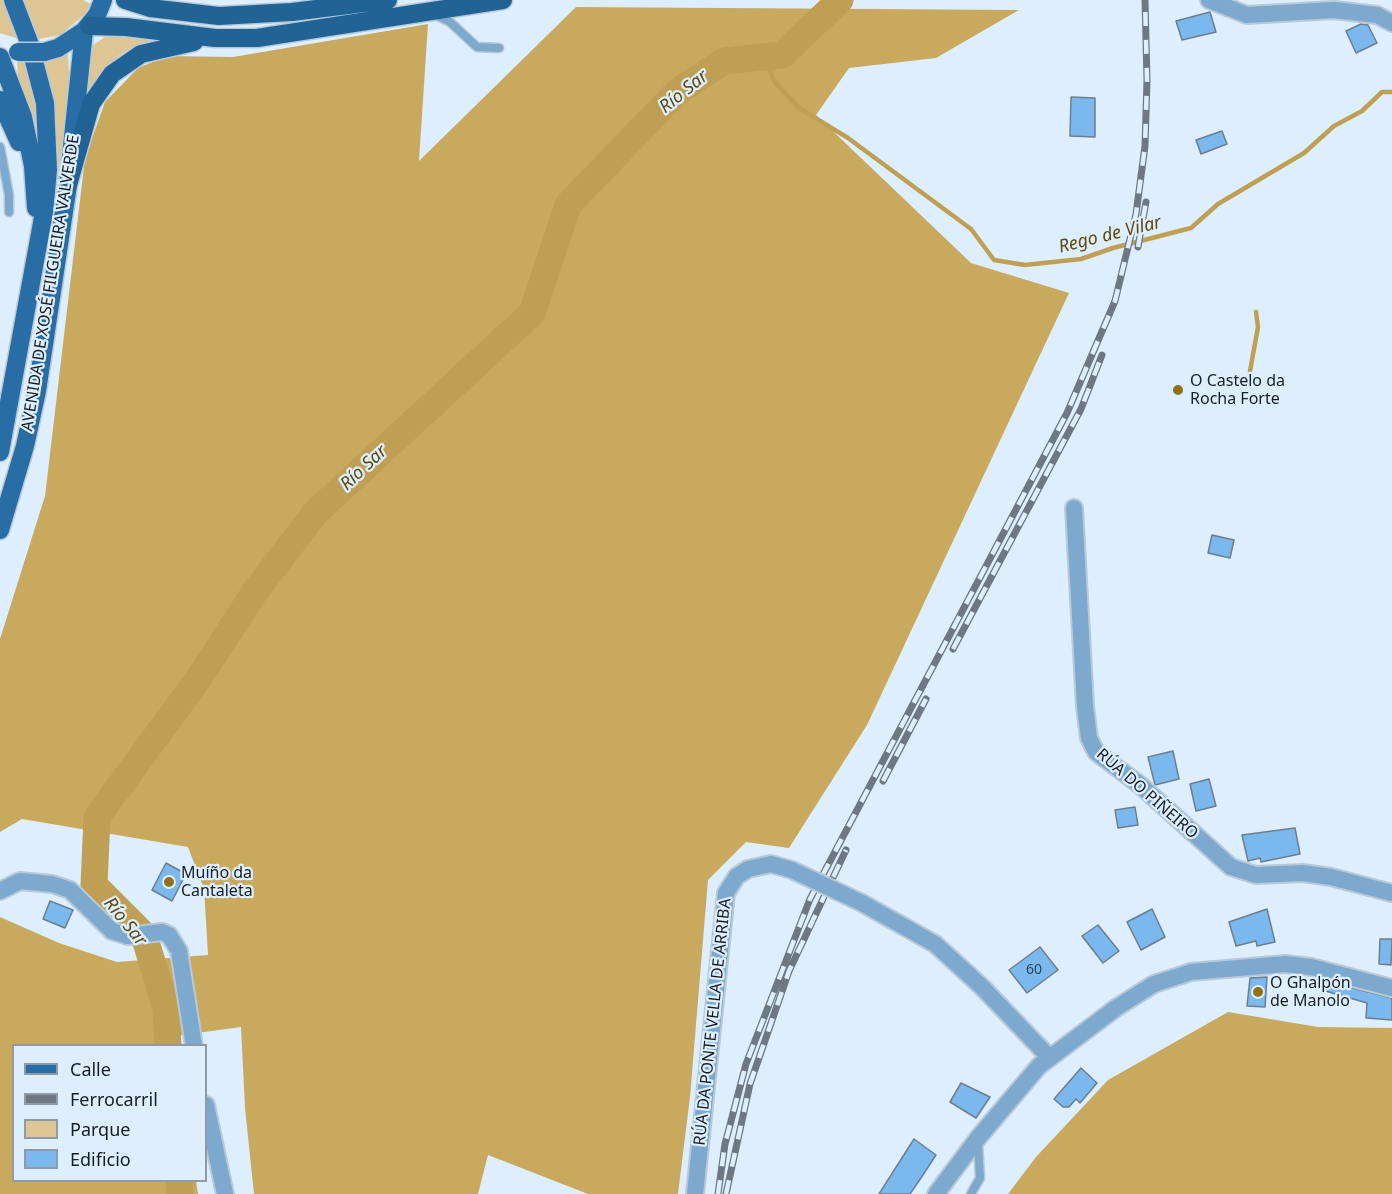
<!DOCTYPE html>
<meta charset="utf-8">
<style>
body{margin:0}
#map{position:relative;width:1392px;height:1194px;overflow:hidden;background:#ddefff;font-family:"Noto Sans",sans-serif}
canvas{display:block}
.legend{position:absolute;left:12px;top:1044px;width:195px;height:138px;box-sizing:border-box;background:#ddefff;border:2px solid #8e9ba7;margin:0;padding:8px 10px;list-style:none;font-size:18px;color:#171e23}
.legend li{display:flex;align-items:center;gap:12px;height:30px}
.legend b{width:30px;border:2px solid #8e9ba7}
</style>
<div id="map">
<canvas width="1392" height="1194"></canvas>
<ul class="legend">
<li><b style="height:8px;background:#286ea4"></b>Calle</li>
<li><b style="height:8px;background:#6d7882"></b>Ferrocarril</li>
<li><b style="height:16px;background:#ddc693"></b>Parque</li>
<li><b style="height:16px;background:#7ab8ee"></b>Edificio</li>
</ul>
</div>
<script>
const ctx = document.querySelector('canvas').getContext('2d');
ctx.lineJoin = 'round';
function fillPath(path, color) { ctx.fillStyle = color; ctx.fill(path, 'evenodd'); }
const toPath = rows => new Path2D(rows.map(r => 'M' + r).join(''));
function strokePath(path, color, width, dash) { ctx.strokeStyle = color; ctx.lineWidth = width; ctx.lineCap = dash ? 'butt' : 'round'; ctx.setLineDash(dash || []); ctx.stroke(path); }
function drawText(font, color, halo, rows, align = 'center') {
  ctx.font = font + ' "Noto Sans",sans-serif'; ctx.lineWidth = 4.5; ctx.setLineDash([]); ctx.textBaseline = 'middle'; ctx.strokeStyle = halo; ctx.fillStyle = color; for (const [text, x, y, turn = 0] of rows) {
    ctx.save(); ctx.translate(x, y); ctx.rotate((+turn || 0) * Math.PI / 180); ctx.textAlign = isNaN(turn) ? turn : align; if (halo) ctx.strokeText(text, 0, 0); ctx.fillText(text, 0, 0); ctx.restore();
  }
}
fillPath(toPath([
 [0,0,6,0,22,40,0,33],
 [21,0,83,0,91,4,84,15,60,35,39,39],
 [116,35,154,40,135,46,120,55,104,71,88,92,86,87,93,45,105,37],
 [68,54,70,87,56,190,56,152,42,62],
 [17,62,29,62,36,94,41,158,18,77]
]), '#ddc693');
fillPath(toPath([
 [576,7,1019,10,936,58,849,68,816,115,971,263,1069,293,867,725,789,848,746,842,708,880,690,1097,678,1194,588,1194,488,1155,478,1194,254,1194,245,1108,241,1027,175,1036,176,1045,14,1046,14,1180,196,1181,198,1194,0,1194,0,917,59,943,117,962,208,955,204,889,188,847,22,819,0,832,0,639,45,496,85,158,105,102,138,68,167,56,233,57,428,24,419,161],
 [1228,1012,1318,1027,1392,1028,1392,1194,1008,1194,1036,1157,1108,1080]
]), '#c9a95e');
strokePath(toPath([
 [764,57,774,81,799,108,848,138,971,229,994,260,1025,265,1081,259,1113,248,1191,228,1218,204,1304,153,1334,126,1362,111,1382,92,1392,92],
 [1250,371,1258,327,1256,312]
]), '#bf9f54', 4.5);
strokePath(toPath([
 [168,1046,166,1008,146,942,140,931,94,885,97,817,199,678,254,593,316,512,532,313,568,205,677,92,724,61,782,55,840,0],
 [179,1180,180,1194]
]), '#bf9f54', 27);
const building = toPath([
 [1210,12,1216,32,1182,40,1176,21,1210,12],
 [1361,24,1368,25,1377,43,1356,53,1346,31,1361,24],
 [1071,97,1095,98,1095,137,1070,136,1071,97],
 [1222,131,1227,144,1201,154,1196,140,1222,131],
 [1212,535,1234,540,1230,558,1208,553,1212,535],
 [1173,751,1179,779,1155,785,1148,757,1173,751],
 [1209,779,1216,806,1196,811,1190,784,1209,779],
 [1135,807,1138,825,1118,828,1115,810,1135,807],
 [1295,828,1300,854,1261,862,1260,858,1248,861,1242,835,1295,828],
 [166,863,186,874,172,901,152,890,166,863],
 [50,901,73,910,65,928,43,919,50,901],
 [1152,909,1165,937,1141,950,1127,922,1152,909],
 [1267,909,1275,942,1257,946,1256,941,1236,946,1229,922,1267,909],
 [1098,925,1119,951,1103,963,1082,936,1098,925],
 [1380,939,1392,939,1391,965,1379,964,1380,939],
 [1040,947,1058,970,1027,993,1009,970,1040,947],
 [1267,977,1265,1007,1247,1006,1250,978,1267,977],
 [1325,981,1392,998,1392,1020,1366,1018,1367,1003,1322,990,1325,981],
 [1081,1068,1097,1083,1080,1103,1076,1099,1069,1107,1063,1107,1054,1099,1081,1068],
 [961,1083,990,1097,976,1118,950,1102,961,1083],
 [914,1139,936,1155,921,1178,910,1194,879,1194,914,1139]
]);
fillPath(building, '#7ab8ee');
strokePath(building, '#6e7e8c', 1.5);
const service = toPath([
 [434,14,450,22,477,47,499,48],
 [0,147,9,195,9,212],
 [971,1194,980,1178,978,1142]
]);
const minor = toPath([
 [1209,0,1247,15,1334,10,1377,15,1392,23],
 [1074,508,1085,706,1089,738,1096,752,1140,785,1231,867,1256,875,1303,873,1331,877,1392,893],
 [0,891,20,881,52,884,70,890,112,931,128,936,162,932,169,935,179,951,194,1046],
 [862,903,935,944,981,986,1049,1057],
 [206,1105,225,1194],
 [695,1194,726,893,737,876,748,869,771,864,792,870],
 [936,1194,978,1138,1039,1066,1116,1008,1154,984,1191,972,1285,964,1311,967,1392,988]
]);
const primary = toPath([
 [44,52,58,48,84,31,97,15,103,0],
 [0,57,23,117,33,166,36,208],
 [0,100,19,142],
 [0,452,44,212,48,170,45,103,29,42,13,0],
 [0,530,25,446,37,391,68,185,84,31]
]);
const trunk = toPath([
 [125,0,150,8,219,16,292,12,388,0],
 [89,26,126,27,215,38,257,38,503,0],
 [68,185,91,104,112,74,141,54,194,42]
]);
strokePath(service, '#b9c9d7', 11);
strokePath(minor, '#b9c9d7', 20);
strokePath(primary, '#b9c9d7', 21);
strokePath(trunk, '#b9c9d7', 21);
strokePath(service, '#7ea9cf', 8);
strokePath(minor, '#7ea9cf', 16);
strokePath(primary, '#286ea4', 18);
strokePath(trunk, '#226395', 18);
const rail = toPath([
 [1138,247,1146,202],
 [953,649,1081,409,1102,355],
 [883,781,926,699],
 [718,1194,725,1144,746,1064,810,899,1067,413,1115,301,1136,214,1145,146,1147,80,1145,0],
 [726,1194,750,1084,789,971,846,850]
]);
strokePath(rail, '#6d7882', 7);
strokePath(rail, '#ddefff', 4.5, [14]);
const minorBridge = toPath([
 [792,870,862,903]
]);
const primaryBridge = toPath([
 [18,52,44,52]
]);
strokePath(minorBridge, '#b9c9d7', 20, []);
strokePath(primaryBridge, '#b9c9d7', 21, []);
strokePath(minorBridge, '#7ea9cf', 16);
strokePath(primaryBridge, '#286ea4', 18);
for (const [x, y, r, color] of [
 [1178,390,6,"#917016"],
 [169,882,6,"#917016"],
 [1258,992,6,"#917016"]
]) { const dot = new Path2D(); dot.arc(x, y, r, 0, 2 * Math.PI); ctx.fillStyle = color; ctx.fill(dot); strokePath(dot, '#ddefff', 2); }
drawText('14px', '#304456', null, [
 ["60",1034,970]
]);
drawText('16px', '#171e23', '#ddefff', [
 ["AVENIDA DE XOSÉ FILGUEIRA VALVERDE",51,283,-81],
 ["RÚA DO PIÑEIRO",1147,794,41],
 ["RÚA DA PONTE VELLA DE ARRIBA",713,1022,-84]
]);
drawText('16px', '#171e23', '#ddefff', [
 ["O Castelo da",1190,381],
 ["Rocha Forte",1190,399],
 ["Muíño da",181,873],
 ["Cantaleta",181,891],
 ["O Ghalpón",1270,983],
 ["de Manolo",1270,1001]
], 'left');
drawText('italic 18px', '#60490e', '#ddefff', [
 ["Río Sar",684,92,-39],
 ["Rego de Vilar",1110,235,-14],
 ["Río Sar",364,468,-43],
 ["Río Sar",125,922,51]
]);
</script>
